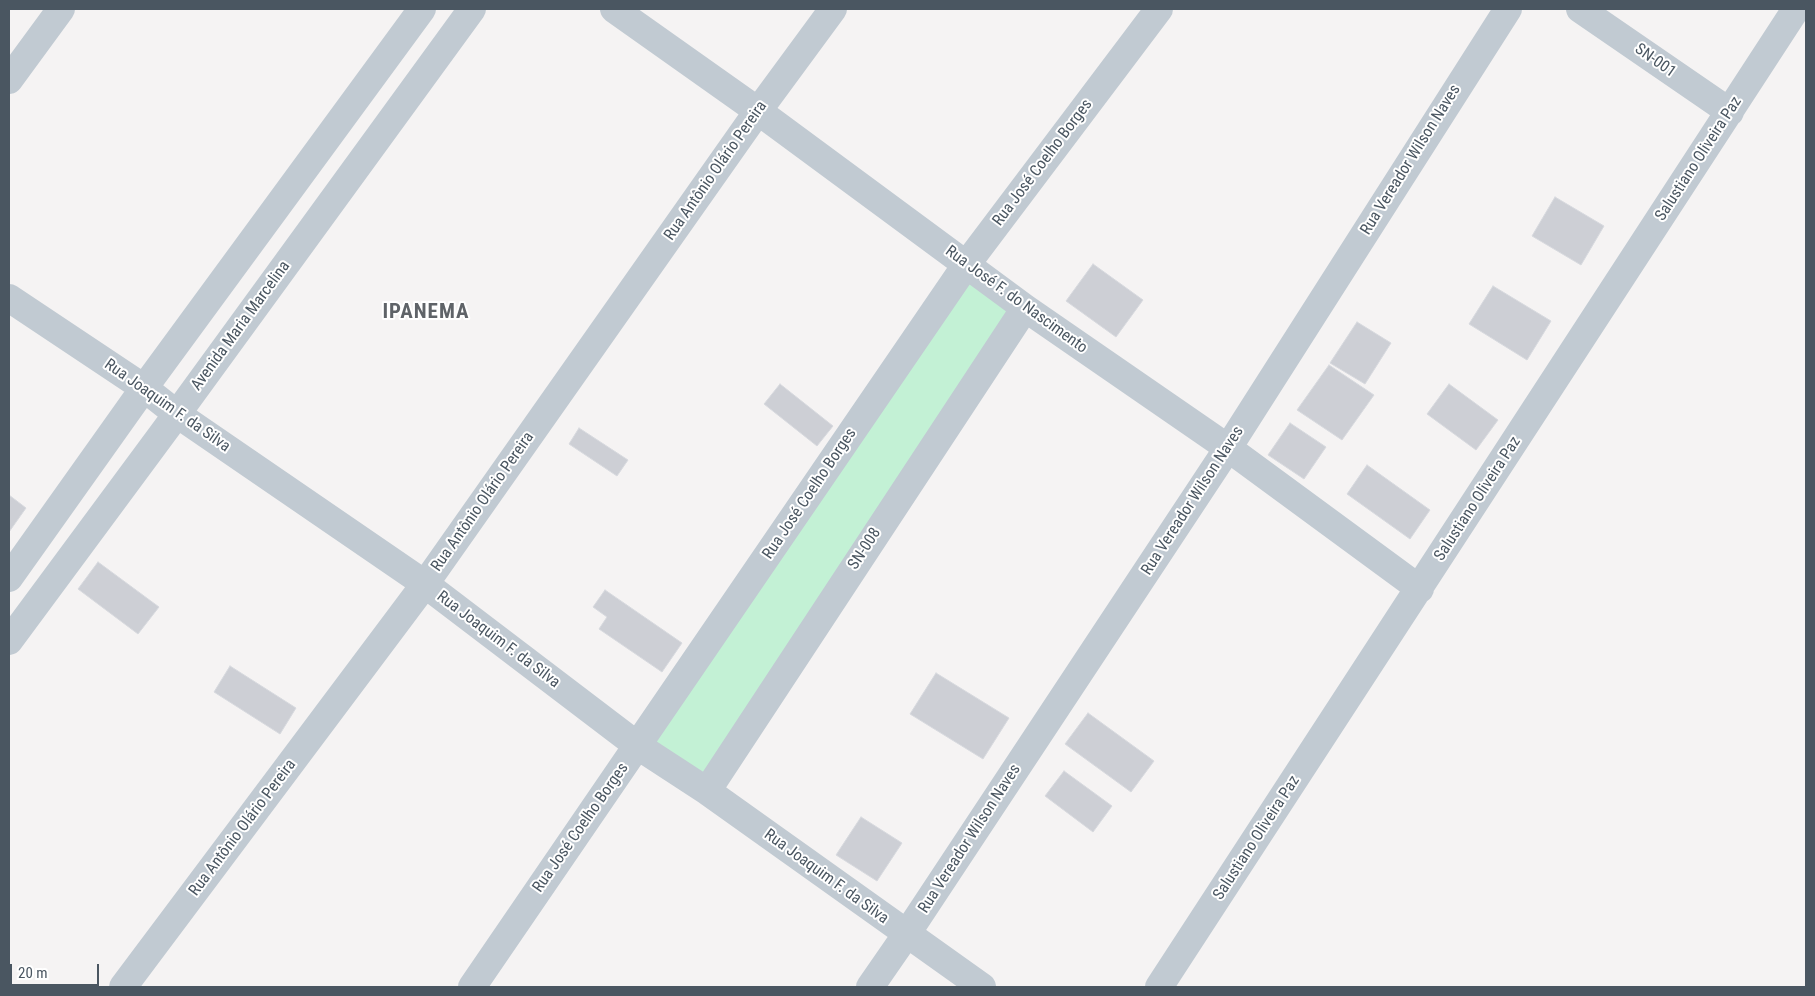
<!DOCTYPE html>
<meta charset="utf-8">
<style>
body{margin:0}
#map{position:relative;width:1815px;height:996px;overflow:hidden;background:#f5f3f3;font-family:"Roboto Condensed",sans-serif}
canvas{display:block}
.frame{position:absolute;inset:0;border:10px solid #4a5661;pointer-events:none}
.scale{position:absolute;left:10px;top:964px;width:89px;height:22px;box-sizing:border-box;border:2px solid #4a5661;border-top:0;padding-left:6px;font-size:15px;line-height:18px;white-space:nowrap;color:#4a5661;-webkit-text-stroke:4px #fff;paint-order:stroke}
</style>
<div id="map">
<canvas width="1815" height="996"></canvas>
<div class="frame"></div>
<div class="scale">20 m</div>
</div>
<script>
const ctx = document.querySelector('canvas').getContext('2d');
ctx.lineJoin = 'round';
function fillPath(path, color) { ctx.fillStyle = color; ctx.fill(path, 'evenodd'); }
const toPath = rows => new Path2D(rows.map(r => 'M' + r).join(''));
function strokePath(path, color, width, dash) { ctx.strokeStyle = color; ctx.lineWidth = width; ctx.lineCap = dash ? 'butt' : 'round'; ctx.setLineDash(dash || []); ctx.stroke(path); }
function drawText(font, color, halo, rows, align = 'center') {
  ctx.font = font + ' "Roboto Condensed",sans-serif'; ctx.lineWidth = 4; ctx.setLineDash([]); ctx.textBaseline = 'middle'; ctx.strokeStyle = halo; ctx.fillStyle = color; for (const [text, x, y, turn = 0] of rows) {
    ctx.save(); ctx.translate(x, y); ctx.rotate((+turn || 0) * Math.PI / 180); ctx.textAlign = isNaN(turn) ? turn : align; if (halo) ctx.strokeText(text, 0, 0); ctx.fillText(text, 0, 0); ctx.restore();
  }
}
fillPath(toPath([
 [966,265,1025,308,707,791,638,746]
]), '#c3f1d5');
const building = toPath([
 [1555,197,1604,226,1581,265,1532,236,1555,197],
 [1093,264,1143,300,1116,337,1066,301,1093,264],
 [1493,286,1551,321,1527,360,1469,324,1493,286],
 [1357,322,1391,343,1365,384,1330,363,1357,322],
 [1329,365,1374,395,1342,440,1297,410,1329,365],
 [780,384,833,426,817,446,764,404,780,384],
 [1449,384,1498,420,1476,450,1427,414,1449,384],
 [1290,423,1326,447,1304,479,1268,455,1290,423],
 [579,428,628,460,617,476,569,444,579,428],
 [1367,465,1430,510,1410,539,1347,494,1367,465],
 [9,495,26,508,9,532,9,495],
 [98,562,159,607,138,634,78,589,98,562],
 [605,590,682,643,662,672,599,629,607,617,593,607,605,590],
 [230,666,296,708,280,734,214,692,230,666],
 [936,673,1009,718,983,759,910,714,936,673],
 [1088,713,1154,761,1131,792,1065,744,1088,713],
 [1064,771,1112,806,1093,832,1045,796,1064,771],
 [861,817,902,843,877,881,836,855,861,817]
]);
fillPath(building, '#cdcfd5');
strokePath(building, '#d7d9de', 1);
strokePath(toPath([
 [614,9,758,111,1025,308,1228,448,1420,589],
 [1580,9,1730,112],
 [9,80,61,9],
 [9,298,144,388,177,414,425,584,638,746,707,791,982,987],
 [9,578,144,388,422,9],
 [9,641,177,414,472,9],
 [707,791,1025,308],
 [123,987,425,584,758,111,833,9],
 [472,987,966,265,1159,9],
 [870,987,906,935,1228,448,1508,9],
 [1159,987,1796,9]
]), '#c1cad2', 28);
drawText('16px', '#4a5661', '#fff', [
 ["SN-001",1655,61,35],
 ["Salustiano Oliveira Paz",1699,159,-57],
 ["Rua Vereador Wilson Naves",1411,160,-58],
 ["Rua José Coelho Borges",1043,163,-53],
 ["Rua Antônio Olário Pereira",716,171,-55],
 ["Rua José F. do Nascimento",1016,300,36],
 ["Avenida Maria Marcelina",241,326,-54],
 ["Rua Joaquim F. da Silva",167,406,35],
 ["Rua José Coelho Borges",810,494,-56],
 ["Salustiano Oliveira Paz",1478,499,-57],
 ["Rua Vereador Wilson Naves",1193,501,-57],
 ["Rua Antônio Olário Pereira",483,502,-55],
 ["SN-008",865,549,-57],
 ["Rua Joaquim F. da Silva",498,640,37],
 ["Rua Antônio Olário Pereira",243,828,-53],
 ["Rua José Coelho Borges",581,828,-55],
 ["Salustiano Oliveira Paz",1257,838,-57],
 ["Rua Vereador Wilson Naves",970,839,-57],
 ["Rua Joaquim F. da Silva",826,877,36]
]);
ctx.letterSpacing = '1px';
drawText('bold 21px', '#5f6368', '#fff', [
 ["IPANEMA",426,313]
]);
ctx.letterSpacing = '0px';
</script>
